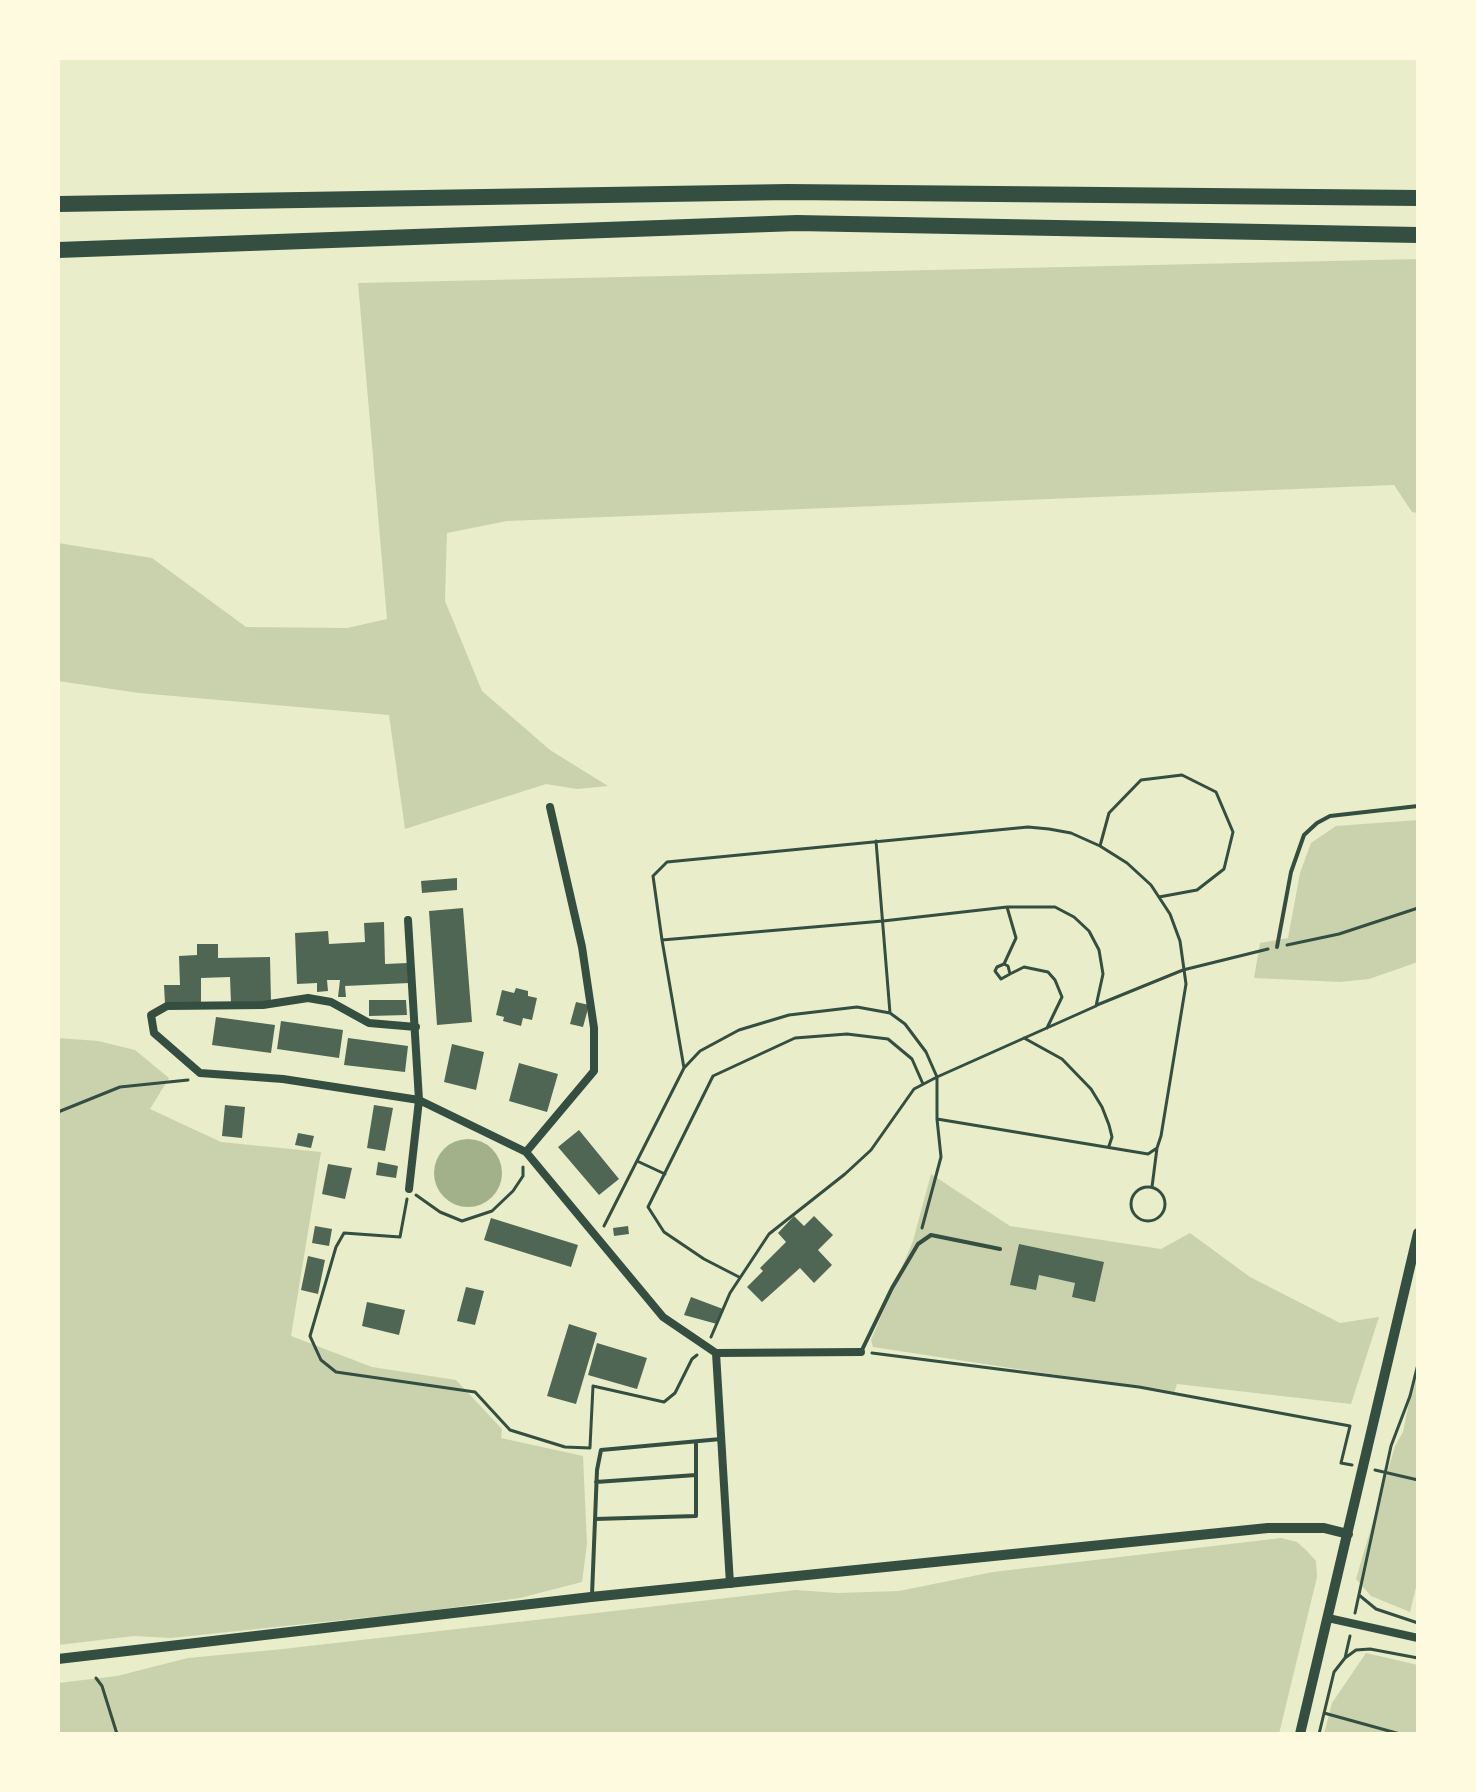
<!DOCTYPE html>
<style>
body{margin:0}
#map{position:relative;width:1476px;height:1792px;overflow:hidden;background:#e9edc9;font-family:Inter,sans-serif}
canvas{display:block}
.frame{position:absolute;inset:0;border:60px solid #fefae0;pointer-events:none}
</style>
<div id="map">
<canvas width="1476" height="1792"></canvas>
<div class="frame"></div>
</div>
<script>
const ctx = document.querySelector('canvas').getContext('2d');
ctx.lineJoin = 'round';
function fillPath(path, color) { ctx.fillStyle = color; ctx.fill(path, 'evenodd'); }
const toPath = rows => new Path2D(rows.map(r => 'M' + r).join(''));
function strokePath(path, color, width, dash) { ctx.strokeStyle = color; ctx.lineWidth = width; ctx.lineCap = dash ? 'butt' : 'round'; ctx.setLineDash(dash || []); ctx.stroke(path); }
fillPath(toPath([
 [1418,259,1418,513,1412,512,1394,485,507,521,447,533,445,601,482,691,550,750,608,786,577,789,546,784,405,829,389,715,139,693,58,681,58,543,152,558,246,627,347,628,387,619,358,283],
 [1418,820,1418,962,1369,979,1340,982,1254,978,1260,943,1288,938,1300,873,1311,843,1336,826],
 [58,1038,98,1041,135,1050,169,1078,150,1109,221,1142,321,1152,291,1336,372,1367,456,1380,502,1429,501,1438,583,1456,587,1544,582,1582,520,1598,429,1611,171,1638,134,1636,58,1645],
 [931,1174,1010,1226,1161,1249,1190,1233,1250,1277,1340,1323,1379,1317,1351,1404,1177,1384,1174,1393,873,1347,871,1340,913,1241],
 [1418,1358,1418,1579,1410,1612,1371,1596,1356,1579,1395,1446,1403,1432],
 [1281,1538,1297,1542,1307,1551,1316,1561,1317,1577,1279,1734,58,1734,58,1683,117,1676,188,1658,283,1649,796,1590,837,1593,899,1591,993,1572],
 [1366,1653,1418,1665,1416,1734,1324,1734,1332,1703]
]), '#cad2ad');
fillPath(toPath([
 '434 1173a34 34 0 1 1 68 0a34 34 0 1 1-68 0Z'
]), '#a3b18a');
fillPath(toPath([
 [457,878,457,890,422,893,421,881],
 [463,908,472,1022,437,1025,429,911],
 [384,922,385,964,408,963,409,983,345,986,346,997,338,997,340,980,327,980,328,991,317,992,317,983,297,984,295,933,328,931,329,944,365,942,364,923],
 [197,944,218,944,218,958,270,957,271,1002,231,1003,230,977,201,978,201,1003,165,1004,164,985,180,985,179,956,197,955],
 [516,988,528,991,528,996,537,998,532,1020,523,1018,521,1026,503,1021,504,1017,496,1015,502,990,514,993],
 [369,1000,406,1000,407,1015,369,1016],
 [576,1002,589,1005,583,1027,570,1024],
 [216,1017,275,1025,271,1053,212,1045],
 [281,1021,343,1030,339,1058,277,1049],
 [348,1038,408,1046,405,1072,344,1065],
 [452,1044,484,1052,476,1090,444,1082],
 [519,1063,558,1074,547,1112,509,1101],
 [225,1105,245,1107,242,1138,222,1136],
 [374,1105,393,1108,385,1151,367,1148],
 [579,1130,619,1179,599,1195,558,1147],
 [298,1133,314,1136,311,1148,295,1145],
 [378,1162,398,1166,396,1178,376,1175],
 [328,1164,352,1168,345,1199,322,1194],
 [794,1216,804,1226,814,1216,833,1235,818,1250,832,1265,814,1283,800,1268,762,1302,747,1287,763,1271,760,1268,786,1242,778,1233],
 [491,1218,578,1245,571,1267,484,1240],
 [315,1226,332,1229,329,1246,312,1243],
 [628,1226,629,1234,614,1236,613,1228],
 [1019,1244,1104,1262,1095,1302,1072,1297,1075,1283,1039,1275,1036,1290,1010,1285],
 [308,1256,325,1260,318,1294,301,1290],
 [466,1287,484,1291,475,1325,457,1321],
 [691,1297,723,1309,717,1324,684,1315],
 [367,1302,405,1310,399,1335,362,1326],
 [569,1324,597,1333,576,1404,547,1396],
 [597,1343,647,1358,637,1389,588,1375]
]), '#4f6655');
strokePath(toPath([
 [876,841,890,1013],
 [1100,846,1109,813,1141,780,1182,775,1216,792,1233,832,1224,869,1197,890,1159,897],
 [662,940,883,921,1007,907,1055,907,1074,917,1089,931,1099,950,1103,974,1096,1006,937,1077,937,1119,1148,1154,1157,1148,1161,1136,1186,984,1180,941,1170,914,1151,885,1127,863,1100,846,1071,833,1049,829,1028,827,667,862,653,876,662,940,684,1068],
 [1287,945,1339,934,1418,908],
 [1004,964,1008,966,1010,974,1001,979,995,971,997,967,1004,964,1016,938,1007,907],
 [1010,974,1024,967,1048,972,1055,980,1062,997,1047,1028],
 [1097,1005,1183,970,1268,949],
 [1024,1038,1062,1059,1091,1089,1102,1107,1109,1125,1112,1137,1109,1146],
 [58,1112,120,1087,188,1080],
 [637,1161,665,1174],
 [1152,1187,1157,1148],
 '1131 1204a17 17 0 1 1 34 0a17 17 0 1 1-34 0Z',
 [416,1195,440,1212,462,1221,492,1211,513,1191,523,1176,523,1167],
 [407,1199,400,1237,344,1233,336,1247,310,1336,321,1360,336,1372,475,1392,510,1430,565,1447,590,1448],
 [604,1226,684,1068,700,1051,739,1030,789,1015,857,1007,890,1013,905,1024,926,1052,937,1077,914,1089,871,1150,845,1174,769,1234,730,1293,711,1337],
 [922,1228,941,1157,937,1119],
 [739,1277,704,1259,664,1232,648,1207,713,1076,795,1038,847,1034,888,1039,912,1059,923,1084],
 [872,1353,1139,1387,1350,1426,1341,1463,1352,1465],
 [590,1447,593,1386,664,1402,675,1393,692,1359,697,1355],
 [1375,1470,1418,1480],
 [1359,1595,1376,1609,1418,1623],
 [1355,1613,1391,1446,1410,1396,1418,1364],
 [1345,1658,1356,1650,1370,1649,1418,1658],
 [96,1678,102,1686,117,1734],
 [1324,1713,1400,1734],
 [1319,1734,1334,1672,1345,1658,1350,1636]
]), '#344e41', 3);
strokePath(toPath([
 [1277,947,1291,872,1304,835,1317,823,1330,816,1418,806],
 [861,1352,892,1288,918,1244,931,1235,1000,1249],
 [596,1482,696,1475],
 [595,1519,696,1516,696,1442],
 [592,1595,597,1470,601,1450,721,1439]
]), '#344e41', 4);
strokePath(toPath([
 [408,920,419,1100,409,1189],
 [416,1027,369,1023,331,1002,308,998,263,1005,167,1006,151,1015,154,1033,200,1073,283,1079,419,1100,526,1152,663,1317,716,1353,730,1584],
 [526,1152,594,1071,594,1028,582,947,550,807],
 [716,1353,861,1352],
 [1328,1618,1418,1638]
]), '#344e41', 8);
strokePath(toPath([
 [58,1659,591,1597,1268,1528,1324,1528,1348,1534],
 [1300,1734,1418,1233]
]), '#344e41', 10);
strokePath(toPath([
 [58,204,788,192,1418,198],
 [58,250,797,223,1418,235]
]), '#344e41', 16);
</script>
